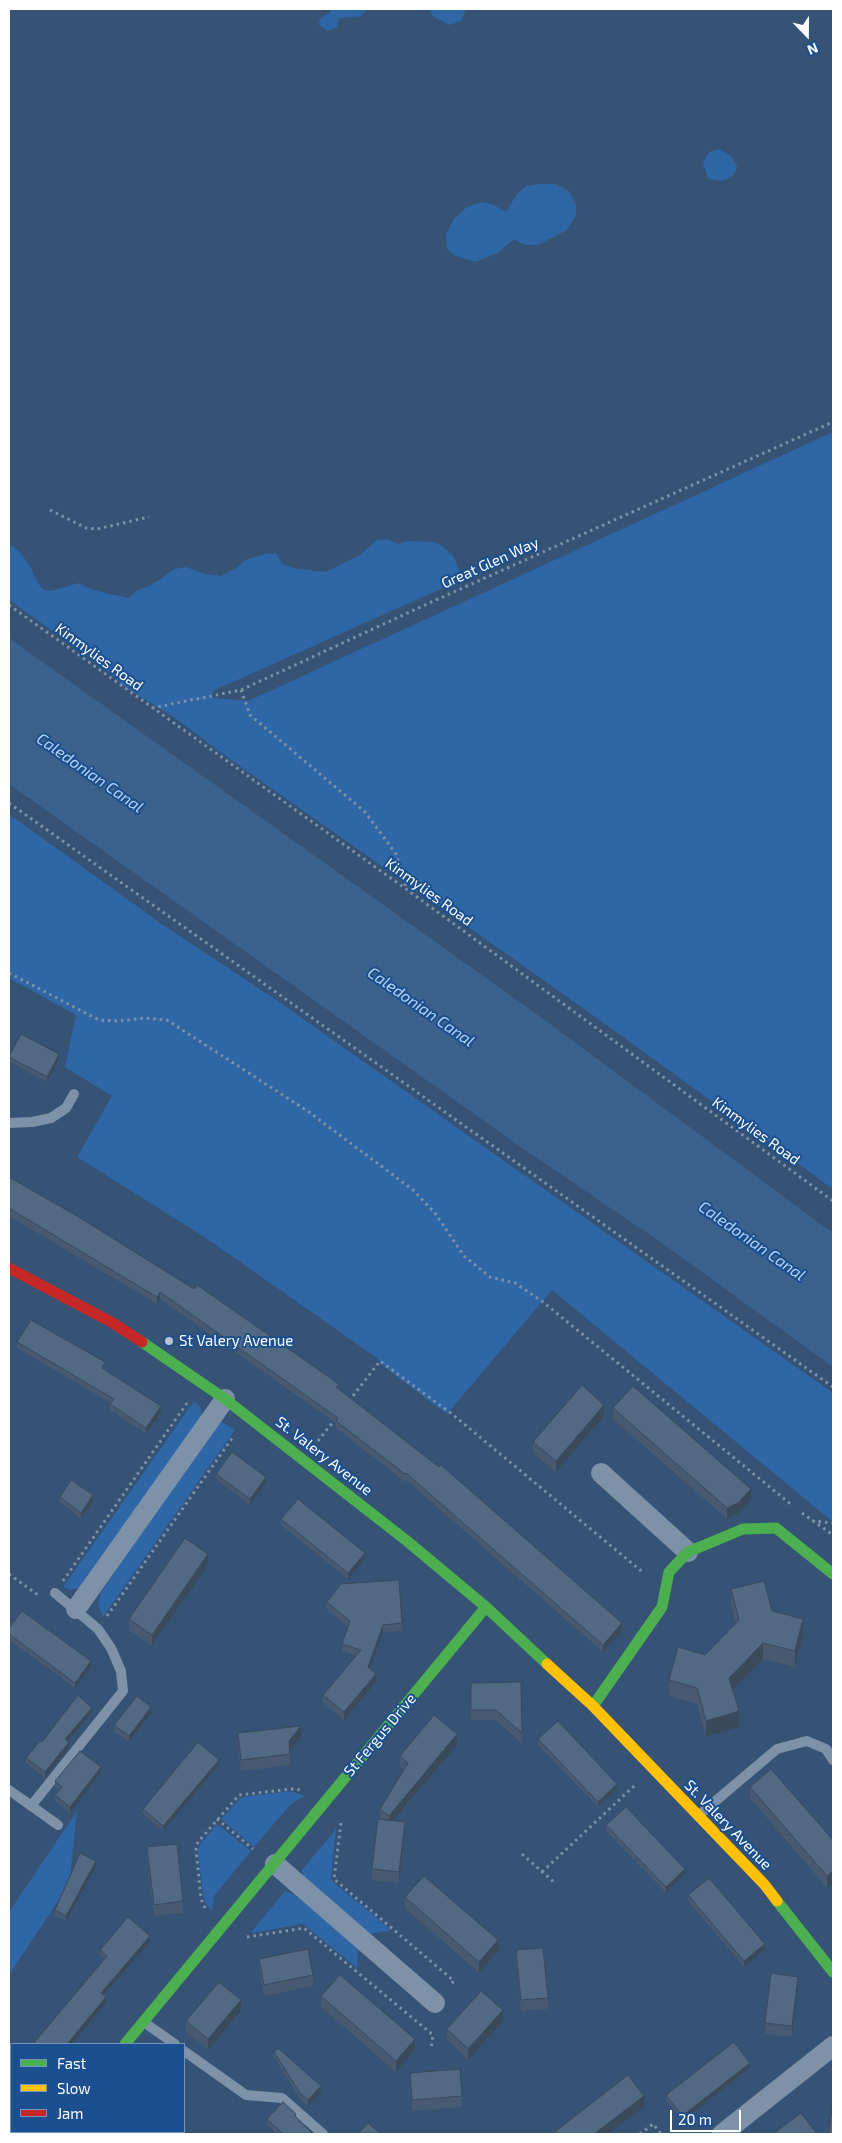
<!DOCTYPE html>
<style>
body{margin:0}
#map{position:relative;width:842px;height:2143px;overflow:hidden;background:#365274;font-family:"Exo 2",sans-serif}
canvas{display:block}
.frame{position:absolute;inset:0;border:10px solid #fff;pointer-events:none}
.legend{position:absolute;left:10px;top:2043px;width:175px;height:90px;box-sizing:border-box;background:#1b4f8f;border:1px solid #7695bc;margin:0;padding:6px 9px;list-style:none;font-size:15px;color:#fff}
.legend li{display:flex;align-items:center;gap:10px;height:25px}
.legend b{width:25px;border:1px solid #7695bc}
.north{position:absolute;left:782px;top:10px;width:50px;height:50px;-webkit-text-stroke:4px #1b4f8f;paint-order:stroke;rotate:158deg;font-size:14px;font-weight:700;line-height:20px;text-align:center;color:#fff}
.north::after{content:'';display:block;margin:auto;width:18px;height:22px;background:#fff;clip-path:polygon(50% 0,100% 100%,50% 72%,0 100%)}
.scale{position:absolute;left:670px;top:2110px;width:71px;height:22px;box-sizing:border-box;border:2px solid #fff;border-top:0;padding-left:6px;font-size:15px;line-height:18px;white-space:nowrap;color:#fff;-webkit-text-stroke:4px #1b4f8f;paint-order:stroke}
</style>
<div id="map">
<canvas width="842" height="2143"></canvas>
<div class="frame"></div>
<ul class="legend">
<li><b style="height:6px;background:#4caf50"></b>Fast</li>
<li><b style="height:6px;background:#ffc107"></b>Slow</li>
<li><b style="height:6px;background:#c62828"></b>Jam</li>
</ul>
<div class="north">N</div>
<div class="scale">20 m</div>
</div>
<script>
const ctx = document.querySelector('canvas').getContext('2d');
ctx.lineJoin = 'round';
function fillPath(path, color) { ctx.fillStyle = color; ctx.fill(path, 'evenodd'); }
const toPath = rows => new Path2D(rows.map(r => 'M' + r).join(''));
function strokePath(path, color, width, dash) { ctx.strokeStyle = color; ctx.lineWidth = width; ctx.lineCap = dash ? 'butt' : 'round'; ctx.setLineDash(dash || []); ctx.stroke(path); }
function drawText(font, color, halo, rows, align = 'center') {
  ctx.font = font + ' "Exo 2",sans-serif'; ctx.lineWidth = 4; ctx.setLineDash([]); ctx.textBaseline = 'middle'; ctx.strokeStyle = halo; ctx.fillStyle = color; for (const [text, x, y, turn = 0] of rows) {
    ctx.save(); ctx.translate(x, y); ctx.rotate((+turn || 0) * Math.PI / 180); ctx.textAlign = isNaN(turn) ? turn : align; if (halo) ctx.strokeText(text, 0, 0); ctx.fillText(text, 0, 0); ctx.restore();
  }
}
fillPath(toPath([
 [330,9,367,9,361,16,339,18,337,27,327,31,319,25,320,18,331,12],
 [429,9,466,9,461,21,449,25,433,16],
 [719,149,731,156,737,165,736,171,732,176,722,181,708,179,703,162,709,152],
 [539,184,556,184,569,191,576,204,576,215,567,230,538,245,525,245,514,239,498,253,475,262,454,255,447,249,446,235,453,220,467,207,481,202,492,204,506,212,517,194,526,186],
 [833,432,833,1189,576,1003,234,762,175,718,125,687,103,667,9,600,9,544,20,552,30,566,39,585,45,590,51,591,79,583,93,590,129,598,137,590,150,586,175,569,186,567,205,574,221,576,238,567,245,560,265,554,276,553,282,564,293,568,324,572,332,569,360,555,377,540,388,539,398,544,409,541,434,542,444,547,454,557,463,579,215,690,211,696,216,698,248,701],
 [9,814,163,925,275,999,833,1393,833,1522,552,1290,447,1414,382,1365,377,1358,206,1238,77,1157,112,1096,65,1067,76,1015,9,978],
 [194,1401,201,1408,202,1415,82,1587,71,1590,63,1587],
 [222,1422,235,1430,103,1617,98,1606,101,1592,215,1426],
 [290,1791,305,1796,291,1804,254,1847,221,1819,242,1797],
 [77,1811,69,1885,9,1975,9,1912],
 [217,1824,251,1851,214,1896,212,1911,206,1904,203,1895,198,1850,201,1843],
 [336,1829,331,1880,389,1928,389,1931,369,1934,303,1877,302,1870],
 [285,1891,295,1895,358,1948,357,1968,303,1924,252,1933,252,1931]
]), '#2f66a5');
fillPath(toPath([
 [9,638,531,1010,833,1233,833,1367,659,1241,525,1150,9,784]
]), '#3b618d');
strokePath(toPath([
 [50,510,86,528,97,529,149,517],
 [9,605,406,889,833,1201],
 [241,690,250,715,365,812,396,854,406,888],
 [152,708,241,690,427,604,833,422],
 [9,803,833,1387],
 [9,973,99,1020,118,1021,144,1018,167,1020,309,1112,413,1190,435,1213,464,1256,490,1277,515,1283,543,1302,793,1506],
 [349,1401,380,1361,452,1414,640,1570,644,1571],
 [318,1441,336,1418],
 [802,1513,833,1535],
 [812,1521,833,1523],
 [9,1574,38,1595],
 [63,1581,187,1403],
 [107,1616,233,1437],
 [217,1819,253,1849],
 [341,1823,334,1879,454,1981,449,1986],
 [522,1854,556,1884],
 [542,1872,634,1786],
 [205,1908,201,1899,196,1849,198,1842,239,1795,292,1789,301,1790],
 [247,1937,304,1928,433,2035,431,2050],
 [9,2053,11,2055],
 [640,2134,653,2124,661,2134]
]), '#7d92a8', 3, [2.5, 4]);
strokePath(toPath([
 [9,1123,32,1122,51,1118,66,1108,74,1094],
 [9,1790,58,1825],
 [31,1806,123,1691,121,1671,111,1648,98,1629,55,1593],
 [699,1815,777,1749,807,1741,826,1749,833,1760],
 [145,2023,175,2044],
 [184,2051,246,2095,282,2098,323,2134]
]), '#7d92a8', 10);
strokePath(toPath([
 [601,1473,688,1552],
 [76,1609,225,1399],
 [275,1864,435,2003],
 [96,2132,98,2134],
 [52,2134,54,2132],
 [722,2134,833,2046]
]), '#7d92a8', 20);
strokePath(toPath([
 [142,1342,225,1399,407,1541,486,1607,547,1664],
 [593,1706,662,1607,669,1572,688,1552,743,1529,776,1528,833,1574],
 [777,1901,833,1972],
 [125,2044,486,1607]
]), '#4caf50', 11);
strokePath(toPath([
 [547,1664,593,1706,764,1884,777,1901]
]), '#ffc107', 11);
strokePath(toPath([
 [9,1268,113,1323,142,1342]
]), '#c62828', 11);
fillPath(toPath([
 [9,1057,59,1059,47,1082,9,1062],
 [9,1177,339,1389,622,1631,603,1652,406,1480,405,1482,336,1428,336,1423,160,1299,157,1304,9,1216],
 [17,1342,105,1368,105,1369,161,1412,146,1434,110,1410,110,1404,111,1403,17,1348],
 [613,1408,751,1500,738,1514,727,1519,613,1419],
 [604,1416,556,1472,533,1453,533,1442],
 [216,1474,266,1483,250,1505,216,1479],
 [60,1497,93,1501,81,1519,60,1502],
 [281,1519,365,1558,348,1579,281,1525],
 [208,1565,152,1646,129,1630,129,1619],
 [731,1589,772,1611,803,1635,795,1667,763,1659,733,1690,739,1727,706,1737,697,1704,669,1696,669,1680,705,1655,736,1623,731,1606],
 [327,1602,402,1623,402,1631,383,1632,370,1669,376,1682,344,1720,323,1703,323,1695,356,1656,342,1651,342,1644,348,1627,327,1610],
 [9,1628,91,1667,75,1688,9,1640],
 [521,1682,522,1744,496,1720,471,1720,471,1683],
 [92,1713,68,1742,69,1748,45,1778,26,1763,26,1758,42,1742],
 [151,1713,129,1742,114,1731,114,1725],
 [238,1733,301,1737,290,1751,290,1765,241,1771,238,1744],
 [538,1739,617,1789,598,1807,538,1745],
 [457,1745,394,1821,405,1833,399,1883,372,1880,372,1869,380,1819,380,1809,404,1770,400,1767,400,1756],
 [219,1765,163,1831,143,1814,143,1809],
 [101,1772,70,1813,55,1801,55,1795,59,1790,55,1787,55,1781],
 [750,1787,833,1840,827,1888,750,1798],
 [606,1825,685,1874,666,1893,606,1831],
 [147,1847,183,1901,183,1913,154,1916,147,1858],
 [96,1867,66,1921,55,1916,55,1910],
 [688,1895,765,1949,744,1967,688,1901],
 [405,1897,498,1951,479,1973,405,1908],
 [150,1942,104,1995,106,2003,72,2044,33,2044,104,1959,100,1955,100,1950],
 [516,1950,548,1998,548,2009,521,2011,516,1961],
 [259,1959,313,1975,313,1986,264,1996,259,1970],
 [798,1988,792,2037,765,2034,765,2023],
 [321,1996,415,2050,396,2072,321,2007],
 [241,2011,208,2050,186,2032,186,2021],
 [503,2021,468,2060,447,2040,447,2029],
 [274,2052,321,2092,308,2106,300,2099,274,2057],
 [750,2068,682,2121,666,2100,666,2095],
 [410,2073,462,2096,462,2107,412,2111],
 [296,2117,313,2134,277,2134,267,2125,267,2119]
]), '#475a72');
fillPath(toPath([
 [59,1054,59,1059,47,1082,47,1077],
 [160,1292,160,1299,157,1304,157,1297],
 [604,1405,604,1416,556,1472,556,1461],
 [161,1406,161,1412,146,1434,146,1428],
 [266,1477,266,1483,250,1505,250,1499],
 [751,1489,751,1500,738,1514,727,1519,727,1508],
 [93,1495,93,1501,81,1519,81,1513],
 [365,1553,365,1558,348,1579,348,1573],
 [208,1554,208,1565,152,1646,152,1635],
 [803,1619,803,1635,795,1667,795,1651],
 [622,1623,622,1631,603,1652,603,1645],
 [383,1625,383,1632,368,1675,368,1667],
 [763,1643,763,1659,729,1694,729,1678],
 [91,1661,91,1667,75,1688,75,1683],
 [376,1674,376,1682,344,1720,344,1712],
 [151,1707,151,1713,129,1742,129,1736],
 [92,1708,92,1713,65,1745,65,1739],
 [739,1711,739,1727,706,1737,706,1721],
 [301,1726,301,1737,289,1752,289,1741],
 [457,1734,457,1745,389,1826,389,1816],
 [69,1742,69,1748,45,1778,45,1772],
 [219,1760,219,1765,163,1831,163,1826],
 [101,1767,101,1772,70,1813,70,1807],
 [617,1784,617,1789,598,1807,598,1802],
 [405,1822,405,1833,399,1883,399,1872],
 [96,1861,96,1867,66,1921,66,1916],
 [685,1869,685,1874,666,1893,666,1887],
 [833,1871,833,1882,827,1888,827,1876],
 [150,1936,150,1942,101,1998,101,1993],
 [498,1940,498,1951,479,1973,479,1962],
 [765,1944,765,1949,744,1967,744,1961],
 [798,1977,798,1988,792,2037,792,2026],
 [106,1997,106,2003,72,2044,67,2044],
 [241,2000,241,2011,208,2050,208,2039],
 [503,2010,503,2021,468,2060,468,2049],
 [415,2039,415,2050,396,2072,396,2061],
 [750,2063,750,2068,682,2121,682,2116],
 [321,2086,321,2092,308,2106,308,2100],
 [644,2096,644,2107,608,2134,594,2134],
 [11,2119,11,2125,9,2128,9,2122]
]), '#394a5c');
const building = toPath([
 [21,1034,59,1054,47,1077,9,1057,21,1034],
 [9,1177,77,1216,194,1289,197,1285,339,1384,336,1387,439,1467,441,1465,622,1623,603,1645,406,1473,405,1474,336,1421,338,1418,160,1292,157,1297,9,1208,9,1177],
 [31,1320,105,1362,102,1368,161,1406,146,1428,110,1404,114,1399,17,1342,31,1320],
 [582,1385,604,1405,556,1461,533,1442,582,1385],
 [633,1386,751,1489,738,1503,727,1508,613,1408,633,1386],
 [232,1452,266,1477,250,1499,216,1474,232,1452],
 [71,1480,93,1495,81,1513,60,1497,71,1480],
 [298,1499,365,1553,348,1573,281,1519,298,1499],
 [185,1538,208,1554,152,1635,129,1619,185,1538],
 [399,1580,402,1623,383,1625,368,1667,376,1674,344,1712,323,1695,361,1650,342,1644,350,1621,327,1602,341,1584,399,1580],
 [764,1581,772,1611,803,1619,795,1651,763,1643,729,1678,739,1711,706,1721,697,1688,669,1680,678,1647,705,1655,739,1620,731,1589,764,1581],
 [22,1611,91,1661,75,1683,9,1634,9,1628,22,1611],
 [521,1682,522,1733,496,1710,471,1710,471,1683,521,1682],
 [78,1695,92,1708,65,1739,69,1742,45,1772,26,1758,40,1741,42,1742,78,1695],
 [137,1696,151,1707,129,1736,114,1725,137,1696],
 [434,1715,457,1734,389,1816,380,1809,408,1763,400,1756,434,1715],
 [558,1721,617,1784,598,1802,538,1739,558,1721],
 [301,1726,289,1741,290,1754,241,1760,238,1733,301,1726],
 [198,1742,219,1760,163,1826,143,1809,198,1742],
 [80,1751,101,1767,70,1807,55,1795,62,1787,55,1781,80,1751],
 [771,1769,833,1840,833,1871,827,1876,750,1787,771,1769],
 [626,1807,685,1869,666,1887,606,1825,626,1807],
 [378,1819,405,1822,399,1872,372,1869,378,1819],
 [177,1844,183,1901,154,1905,147,1847,177,1844],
 [80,1853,96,1861,66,1916,55,1910,80,1853],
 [424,1876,498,1940,479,1962,405,1897,424,1876],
 [709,1878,765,1944,744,1961,688,1895,709,1878],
 [128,1917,150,1936,101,1993,106,1997,67,2044,33,2044,107,1956,100,1950,128,1917],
 [543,1948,548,1998,521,2000,516,1950,543,1948],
 [308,1949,313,1975,264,1985,259,1959,308,1949],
 [771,1973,798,1977,792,2026,765,2023,771,1973],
 [340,1975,415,2039,396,2061,321,1996,340,1975],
 [219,1982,241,2000,208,2039,186,2021,219,1982],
 [481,1991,503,2010,468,2049,447,2029,481,1991],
 [734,2042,750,2063,682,2116,666,2095,734,2042],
 [278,2048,321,2086,308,2100,300,2093,274,2052,278,2048],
 [460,2069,462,2096,412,2100,410,2073,460,2069],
 [628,2075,644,2096,594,2134,552,2134,628,2075],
 [11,2077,11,2119,9,2122,9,2080,11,2077],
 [833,2099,833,2134,829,2134,833,2099],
 [283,2102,296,2114,295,2116,313,2134,283,2134,267,2119,283,2102],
 [801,2113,817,2134,773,2134,801,2113],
 [368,2123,381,2134,358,2134,368,2123]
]);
fillPath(building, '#526984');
strokePath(building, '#394a5c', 1);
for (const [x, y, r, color] of [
 [169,1341,5,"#b9c2ce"]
]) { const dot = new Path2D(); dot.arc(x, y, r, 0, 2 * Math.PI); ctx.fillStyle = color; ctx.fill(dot); strokePath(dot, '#1b4f8f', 2); }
drawText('15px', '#fff', '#1b4f8f', [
 ["Great Glen Way",490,563,-24],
 ["Kinmylies Road",99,657,36],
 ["Kinmylies Road",429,892,36],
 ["Kinmylies Road",756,1131,36],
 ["St. Valery Avenue",324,1456,38],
 ["St Fergus Drive",380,1735,-50],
 ["St. Valery Avenue",728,1825,46]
]);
drawText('15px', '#fff', '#1b4f8f', [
 ["St Valery Avenue",179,1341]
], 'left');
drawText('italic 16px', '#b5d3f5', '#1b4f8f', [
 ["Caledonian Canal",90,773,35],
 ["Caledonian Canal",421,1007,35],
 ["Caledonian Canal",752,1241,35]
]);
</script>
